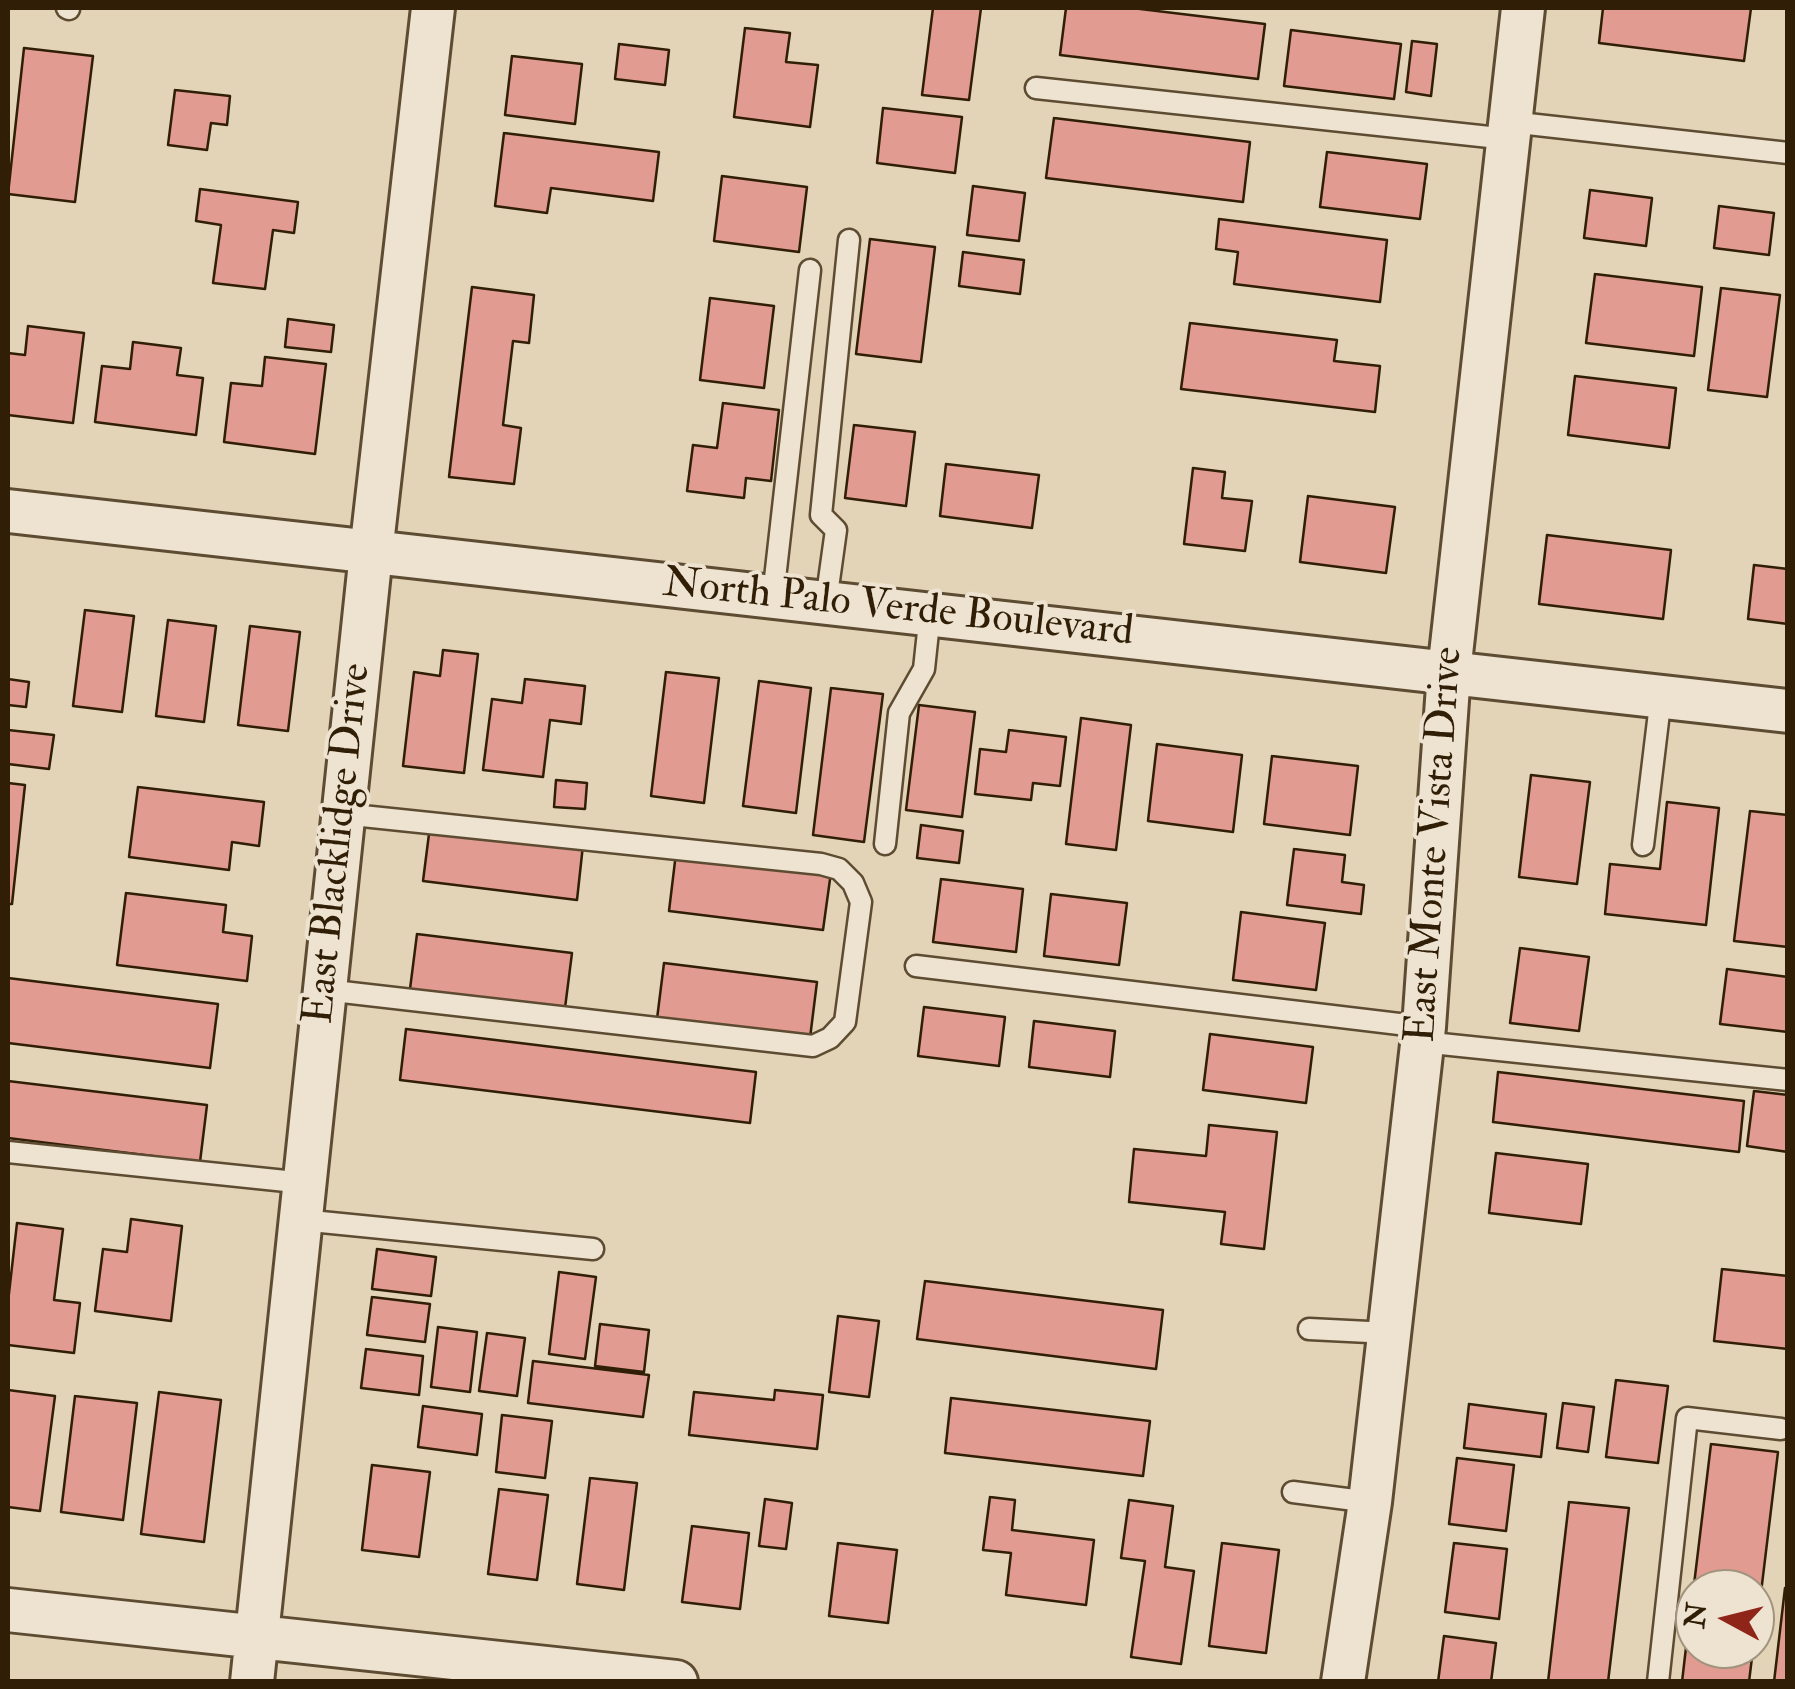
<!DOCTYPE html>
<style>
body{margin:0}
#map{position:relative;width:1795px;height:1689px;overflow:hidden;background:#e3d4b7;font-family:"IM FELL Double Pica",serif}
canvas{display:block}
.frame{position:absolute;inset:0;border:10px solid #301e06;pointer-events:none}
.north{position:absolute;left:1675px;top:1569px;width:100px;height:100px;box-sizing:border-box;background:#ede3d0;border:2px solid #a1947f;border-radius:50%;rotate:277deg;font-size:28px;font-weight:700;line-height:40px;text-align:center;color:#301e06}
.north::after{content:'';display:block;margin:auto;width:35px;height:45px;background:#8f2418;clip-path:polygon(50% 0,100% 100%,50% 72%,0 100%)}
</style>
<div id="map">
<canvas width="1795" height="1689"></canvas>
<div class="frame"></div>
<div class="north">N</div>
</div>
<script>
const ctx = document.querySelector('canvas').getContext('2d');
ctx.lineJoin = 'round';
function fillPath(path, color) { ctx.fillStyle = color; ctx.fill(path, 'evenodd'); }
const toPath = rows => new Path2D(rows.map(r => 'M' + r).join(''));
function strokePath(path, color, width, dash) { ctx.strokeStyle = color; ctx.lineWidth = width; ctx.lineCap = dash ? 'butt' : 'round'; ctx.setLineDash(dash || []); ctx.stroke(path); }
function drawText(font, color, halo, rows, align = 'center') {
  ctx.font = font + ' "IM FELL Double Pica",serif'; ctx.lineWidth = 8; ctx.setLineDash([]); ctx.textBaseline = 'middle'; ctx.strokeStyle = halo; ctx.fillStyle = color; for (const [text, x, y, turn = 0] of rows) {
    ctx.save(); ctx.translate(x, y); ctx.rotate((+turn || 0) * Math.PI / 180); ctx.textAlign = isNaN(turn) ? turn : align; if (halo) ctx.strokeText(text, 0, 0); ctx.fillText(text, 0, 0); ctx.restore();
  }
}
const building = toPath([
 [933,8,981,8,969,100,922,95,933,8],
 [1066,8,1132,8,1265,24,1258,79,1060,55,1066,8],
 [1603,8,1751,8,1744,61,1599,43,1603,8],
 [745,28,790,33,786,62,818,65,810,127,734,117,745,28],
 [1291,30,1401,44,1394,99,1284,86,1291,30],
 [1412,41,1437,44,1431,96,1406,92,1412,41],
 [619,44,669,50,665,85,615,79,619,44],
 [24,48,93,56,75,202,8,194,24,48],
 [512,56,582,64,575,124,505,115,512,56],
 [175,90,230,96,227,125,211,123,207,150,168,145,175,90],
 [883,108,962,117,955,173,877,163,883,108],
 [1054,118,1250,142,1243,202,1046,178,1054,118],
 [504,133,659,152,653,201,551,188,547,213,495,206,504,133],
 [1327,152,1427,164,1420,219,1320,207,1327,152],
 [722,176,807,187,799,252,714,241,722,176],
 [973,186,1025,193,1019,241,967,235,973,186],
 [200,189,298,202,294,233,273,230,265,289,213,283,221,225,196,221,200,189],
 [1590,190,1652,198,1646,246,1584,238,1590,190],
 [1719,206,1774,213,1769,255,1714,248,1719,206],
 [1219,219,1387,240,1380,302,1234,284,1238,252,1216,249,1219,219],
 [870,239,935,247,921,362,856,354,870,239],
 [963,252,1024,260,1020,294,959,286,963,252],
 [1595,274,1702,287,1694,356,1586,343,1595,274],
 [472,287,534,295,529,343,513,341,503,425,521,428,514,484,449,477,472,287],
 [1721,288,1780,295,1767,397,1708,390,1721,288],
 [710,298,774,306,764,388,700,380,710,298],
 [288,319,334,325,331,352,285,347,288,319],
 [1190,323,1337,340,1334,361,1380,366,1375,412,1181,389,1190,323],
 [28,326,84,333,73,423,8,415,8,353,25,355,28,326],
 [133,342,181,348,177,375,203,378,196,435,95,422,102,366,130,369,133,342],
 [265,357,326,364,315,454,224,442,231,383,262,386,265,357],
 [1575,376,1676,388,1669,448,1568,435,1575,376],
 [723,403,779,410,771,481,746,478,744,498,687,491,693,445,717,448,723,403],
 [854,425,915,432,906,506,845,498,854,425],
 [946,464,1039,475,1032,528,940,516,946,464],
 [1193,468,1225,472,1222,498,1252,501,1245,551,1184,544,1193,468],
 [1308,496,1395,507,1386,573,1300,562,1308,496],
 [1547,535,1671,550,1663,619,1539,604,1547,535],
 [1754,565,1788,569,1788,624,1748,619,1754,565],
 [85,610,134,616,122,712,73,706,85,610],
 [168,620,216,626,204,722,156,716,168,620],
 [250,626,300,632,288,731,238,725,250,626],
 [443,650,478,654,464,773,403,766,414,672,440,676,443,650],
 [666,672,719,678,704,803,651,796,666,672],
 [8,679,29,682,26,707,8,705,8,679],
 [525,679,585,686,581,724,550,720,543,777,483,770,492,699,522,703,525,679],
 [759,681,811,688,796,813,743,806,759,681],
 [831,688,883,694,864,842,813,835,831,688],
 [919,705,975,712,962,817,906,810,919,705],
 [1081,718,1131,725,1116,850,1066,844,1081,718],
 [8,730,54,735,49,769,8,764,8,730],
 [1009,730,1066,737,1060,786,1033,783,1031,800,975,794,980,749,1006,752,1009,730],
 [1157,744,1242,755,1233,832,1148,821,1157,744],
 [1272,756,1358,766,1350,835,1264,824,1272,756],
 [1531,775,1590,782,1577,884,1519,877,1531,775],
 [556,780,587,783,585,809,554,807,556,780],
 [8,783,25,785,12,904,8,904,8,783],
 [138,787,264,802,259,846,232,842,229,870,129,857,138,787],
 [1667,802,1719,808,1706,925,1605,914,1610,864,1660,869,1667,802],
 [1750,811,1788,815,1788,947,1734,941,1750,811],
 [921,825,963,831,959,863,917,858,921,825],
 [430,826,583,845,577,900,423,881,430,826],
 [1294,849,1345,855,1342,882,1364,885,1361,914,1287,905,1294,849],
 [676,853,831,872,823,930,669,911,676,853],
 [941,879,1023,889,1016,952,933,942,941,879],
 [126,893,226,905,223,932,252,936,247,981,117,965,126,893],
 [1051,894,1127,903,1119,965,1044,956,1051,894],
 [1241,912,1325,923,1316,990,1233,980,1241,912],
 [417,934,572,953,565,1008,410,989,417,934],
 [1520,948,1589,957,1579,1031,1510,1023,1520,948],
 [664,963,817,982,810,1038,657,1019,664,963],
 [1727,969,1788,977,1788,1032,1720,1024,1727,969],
 [8,978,218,1004,210,1068,8,1043,8,978],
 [924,1007,1005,1017,999,1066,918,1056,924,1007],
 [1034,1021,1115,1031,1110,1077,1029,1067,1034,1021],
 [406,1029,756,1072,750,1123,400,1080,406,1029],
 [1210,1034,1313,1047,1306,1103,1203,1090,1210,1034],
 [1498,1072,1744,1101,1739,1152,1493,1122,1498,1072],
 [8,1081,207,1105,200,1162,8,1138,8,1081],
 [1754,1091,1788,1095,1788,1152,1747,1146,1754,1091],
 [1209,1125,1277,1132,1264,1249,1221,1244,1225,1212,1129,1202,1134,1149,1206,1156,1209,1125],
 [1496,1153,1588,1164,1581,1224,1489,1213,1496,1153],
 [131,1219,182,1226,171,1321,95,1311,103,1249,127,1252,131,1219],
 [17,1223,63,1229,54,1300,80,1303,74,1353,8,1345,8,1302,17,1223],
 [377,1249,436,1257,431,1296,372,1289,377,1249],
 [1722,1269,1788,1276,1788,1349,1714,1341,1722,1269],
 [559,1272,596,1277,585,1359,549,1354,559,1272],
 [925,1281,1163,1310,1156,1369,917,1339,925,1281],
 [372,1297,430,1304,425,1342,367,1335,372,1297],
 [838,1316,879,1321,869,1397,829,1392,838,1316],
 [600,1324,649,1330,644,1372,595,1366,600,1324],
 [438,1327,477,1332,470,1392,431,1387,438,1327],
 [487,1333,525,1338,517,1396,479,1391,487,1333],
 [366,1349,423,1356,419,1395,361,1388,366,1349],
 [533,1361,649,1375,643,1417,528,1403,533,1361],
 [1616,1380,1668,1386,1658,1463,1606,1457,1616,1380],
 [8,1390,55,1396,40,1511,8,1507,8,1390],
 [775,1390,823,1395,817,1449,689,1435,694,1392,774,1400,775,1390],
 [159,1392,221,1400,204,1542,141,1534,159,1392],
 [75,1396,137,1403,123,1520,61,1512,75,1396],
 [951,1398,1150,1421,1143,1476,945,1453,951,1398],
 [1563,1403,1594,1407,1588,1452,1557,1448,1563,1403],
 [1469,1404,1546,1414,1541,1457,1464,1448,1469,1404],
 [423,1406,482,1414,477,1455,418,1447,423,1406],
 [502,1415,552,1421,545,1478,496,1472,502,1415],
 [1711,1444,1778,1452,1760,1601,1755,1600,1755,1589,1695,1589,1695,1593,1693,1593,1711,1444],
 [1457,1458,1514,1465,1506,1531,1449,1524,1457,1458],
 [372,1465,430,1472,419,1557,362,1550,372,1465],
 [590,1478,637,1483,624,1590,577,1584,590,1478],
 [499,1489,548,1495,537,1580,488,1574,499,1489],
 [990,1497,1015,1500,1012,1530,1094,1540,1086,1605,1006,1595,1011,1553,983,1550,990,1497],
 [765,1499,792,1503,786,1549,759,1546,765,1499],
 [1129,1500,1173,1506,1165,1567,1194,1571,1181,1664,1131,1657,1145,1561,1121,1558,1129,1500],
 [1569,1502,1629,1508,1608,1682,1548,1682,1569,1502],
 [692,1526,749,1533,740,1609,682,1602,692,1526],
 [838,1543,897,1550,888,1623,829,1616,838,1543],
 [1222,1543,1279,1550,1266,1653,1209,1646,1222,1543],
 [1454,1543,1507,1549,1499,1619,1445,1612,1454,1543],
 [1785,1588,1788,1588,1788,1682,1774,1682,1785,1588],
 [1690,1613,1695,1613,1695,1649,1753,1649,1749,1682,1682,1682,1690,1613],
 [1444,1636,1496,1643,1491,1682,1438,1682,1444,1636]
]);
fillPath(building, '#e19b91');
strokePath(building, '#301e06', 2.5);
const service = toPath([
 [67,8,69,9],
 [1036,88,1508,139],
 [1510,122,1788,153],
 [773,596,810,270],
 [826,602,836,530,821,515,849,240],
 [885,844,899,713,924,669,930,613],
 [1643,845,1661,696],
 [916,966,1424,1027],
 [325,990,813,1046,830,1038,845,1022,861,902,853,883,839,869,821,864,343,814],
 [1422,1042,1788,1080],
 [8,1152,305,1183],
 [301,1220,593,1249],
 [1309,1329,1389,1333],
 [1293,1492,1370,1502],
 [1658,1682,1687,1418,1781,1429]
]);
const minor = toPath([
 [8,511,1788,711],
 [8,1610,676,1682],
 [252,1682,371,553,433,8],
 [1343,1682,1370,1502,1424,1027,1449,672,1523,8]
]);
strokePath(service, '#5d4c32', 25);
strokePath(minor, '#5d4c32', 48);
strokePath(service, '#ede3d0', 20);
strokePath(minor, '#ede3d0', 42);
drawText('42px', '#301e06', '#ede3d0', [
 ["North Palo Verde Boulevard",898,610,6],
 ["East Blacklidge Drive",340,844,-84],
 ["East Monte Vista Drive",1437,845,-86]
]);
</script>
